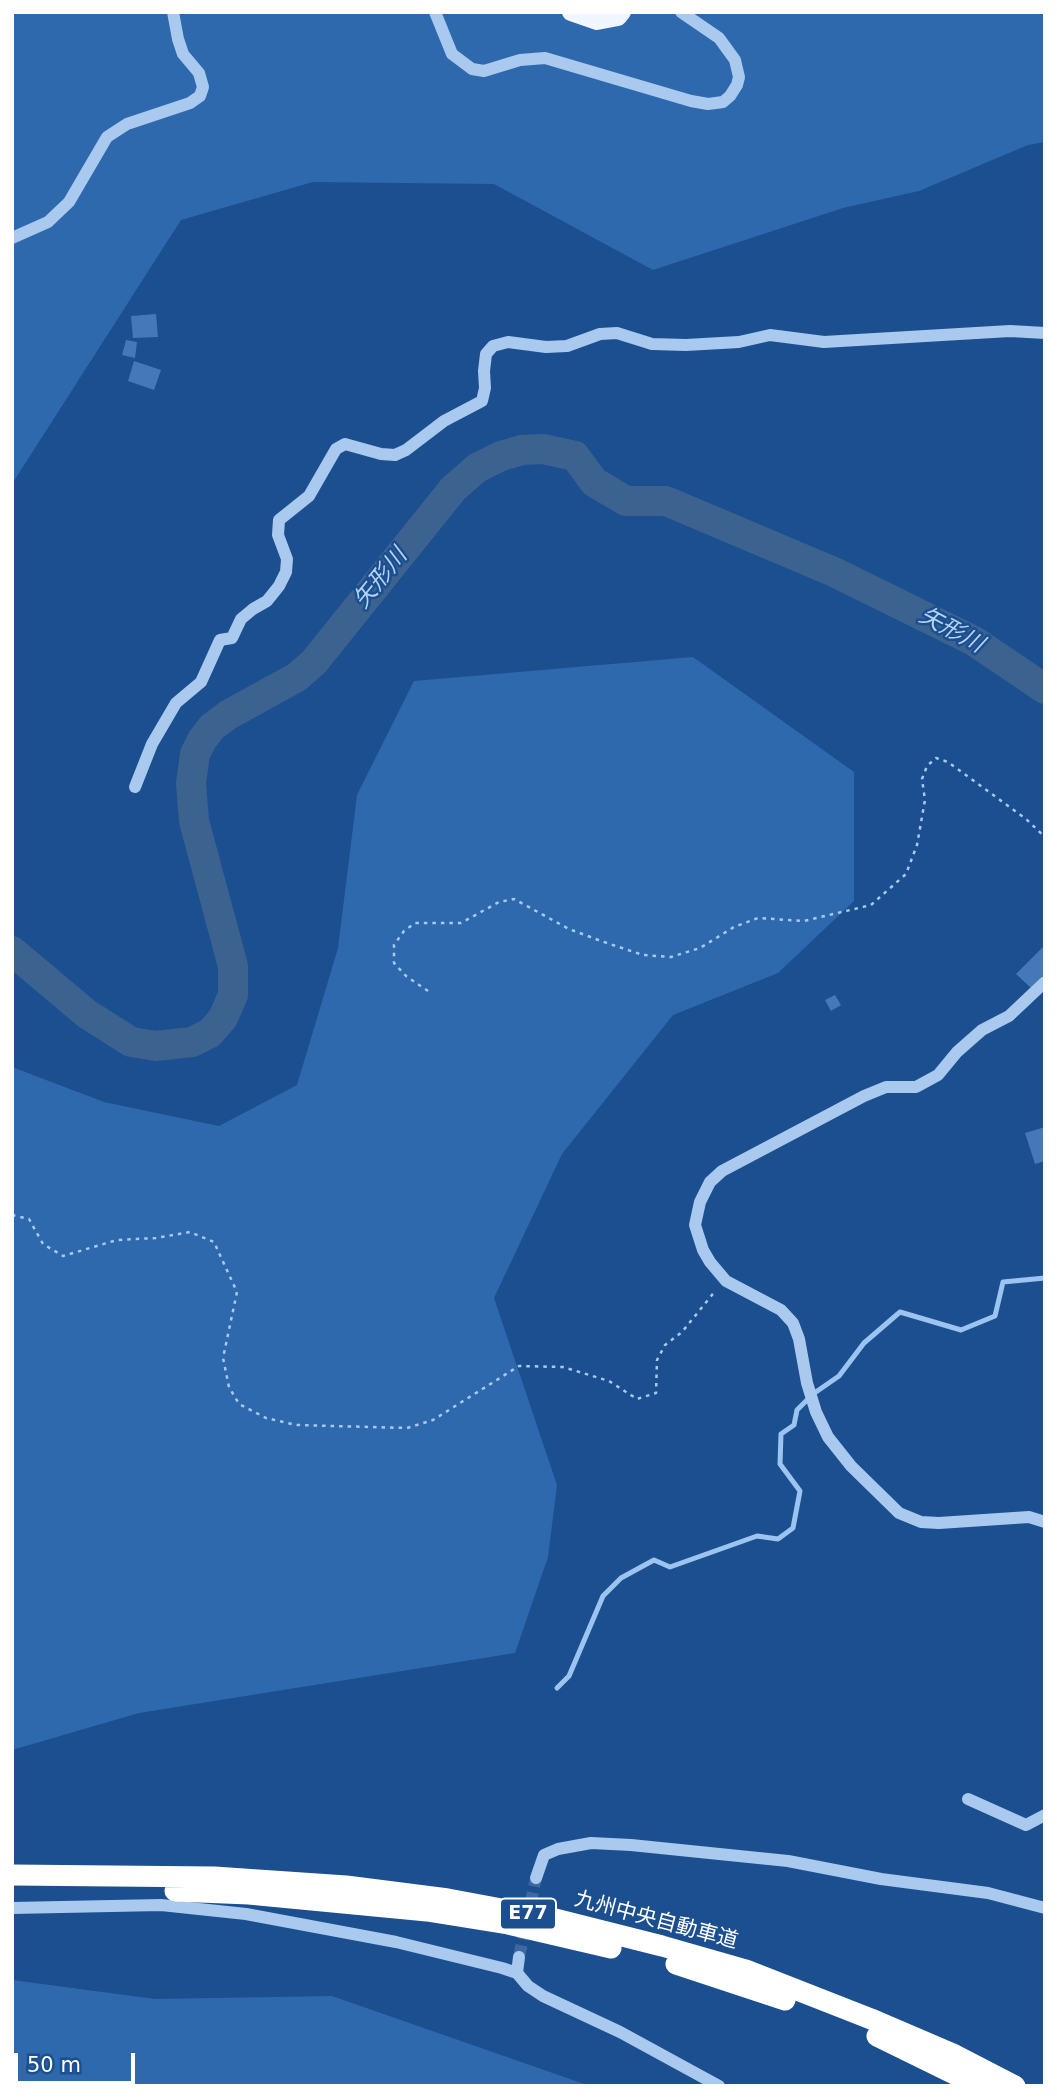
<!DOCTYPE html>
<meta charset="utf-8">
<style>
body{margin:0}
#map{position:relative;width:1057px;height:2098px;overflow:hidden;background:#1b4f8f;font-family:"DejaVu Sans",sans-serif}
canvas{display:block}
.frame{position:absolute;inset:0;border:14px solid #fff;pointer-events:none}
.scale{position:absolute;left:14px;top:2053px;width:121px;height:32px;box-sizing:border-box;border:4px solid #fff;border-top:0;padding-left:9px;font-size:21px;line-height:24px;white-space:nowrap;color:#fff;-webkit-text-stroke:5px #1b4f8f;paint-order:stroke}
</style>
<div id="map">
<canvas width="1057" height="2098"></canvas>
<div class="frame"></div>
<div class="scale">50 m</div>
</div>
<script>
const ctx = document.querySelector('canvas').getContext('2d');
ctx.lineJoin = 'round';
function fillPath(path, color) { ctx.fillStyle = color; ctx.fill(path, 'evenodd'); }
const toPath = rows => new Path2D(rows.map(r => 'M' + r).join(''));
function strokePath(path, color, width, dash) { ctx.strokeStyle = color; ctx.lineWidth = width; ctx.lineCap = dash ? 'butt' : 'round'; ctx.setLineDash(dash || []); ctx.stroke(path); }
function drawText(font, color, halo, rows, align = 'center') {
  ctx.font = font + ' "DejaVu Sans","Noto Sans JP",sans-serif'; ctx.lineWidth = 5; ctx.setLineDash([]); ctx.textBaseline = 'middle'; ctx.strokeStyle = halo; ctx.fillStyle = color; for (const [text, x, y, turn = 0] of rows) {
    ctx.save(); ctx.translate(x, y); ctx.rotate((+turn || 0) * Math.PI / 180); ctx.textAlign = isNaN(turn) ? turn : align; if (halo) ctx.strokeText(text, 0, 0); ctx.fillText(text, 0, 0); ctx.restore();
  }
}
fillPath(toPath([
 [12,12,1045,12,1045,142,1028,145,919,191,843,208,653,270,494,184,313,182,181,220,12,484],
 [693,657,854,772,854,901,778,973,673,1015,562,1154,494,1298,557,1485,548,1557,515,1653,139,1713,12,1750,12,1067,104,1102,219,1126,297,1085,338,948,357,795,414,681],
 [12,1980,155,1999,332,1996,590,2086,12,2086]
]), '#2e69ad');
strokePath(toPath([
 [557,1688,569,1676,603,1596,621,1578,654,1560,670,1567,757,1536,778,1539,793,1528,800,1491,780,1464,781,1434,794,1425,797,1410,813,1394,839,1376,864,1343,900,1312,961,1330,995,1316,1003,1282,1045,1278]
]), '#9cc4f0', 5);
strokePath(toPath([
 [12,951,87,1014,131,1042,156,1046,192,1042,210,1033,223,1018,233,995,233,966,194,821,191,783,195,754,202,740,212,727,228,715,297,677,314,662,453,489,477,468,501,456,522,450,543,449,575,456,594,482,626,501,666,501,834,572,974,641,1045,689]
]), '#3c6290', 30);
fillPath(toPath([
 [156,314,158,337,133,338,131,316],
 [126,340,137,342,135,358,122,355],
 [134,361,161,370,154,390,128,381],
 [1045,945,1045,974,1031,988,1016,974],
 [835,995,841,1005,831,1011,825,1000],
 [1045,1127,1045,1161,1035,1164,1025,1133]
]), '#4478b7');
strokePath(toPath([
 [519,1957,536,1878]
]), '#3d69a0', 12, [12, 6]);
strokePath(toPath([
 [428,991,406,976,394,963,394,945,404,931,415,923,461,923,499,902,514,899,569,929,601,941,643,955,671,957,700,948,734,927,758,918,804,921,871,905,906,874,917,845,925,800,922,779,927,766,936,758,948,762,1026,819,1045,837],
 [12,1215,29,1219,43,1244,63,1256,117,1240,156,1238,190,1232,214,1242,237,1292,223,1358,229,1387,239,1404,266,1418,296,1425,407,1428,433,1420,519,1366,563,1367,609,1381,637,1399,656,1393,657,1360,665,1345,682,1332,716,1290]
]), '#a9c9ee', 2.5, [3.5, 5]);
strokePath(toPath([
 [435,12,452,54,472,69,484,71,520,60,545,58,691,101,708,104,723,102,730,96,737,85,739,77,735,60,719,38,681,12],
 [12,238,48,222,69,202,107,137,127,124,190,103,200,96,203,87,199,73,183,54,178,39,173,12],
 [135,787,152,744,176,703,201,682,220,640,232,638,241,619,253,609,267,601,279,586,286,572,287,559,278,535,279,520,309,496,336,449,345,444,381,454,395,455,406,450,444,421,482,401,485,388,484,371,486,354,493,346,508,342,546,347,567,346,600,334,617,333,652,344,686,345,739,342,770,335,824,342,1010,331,1045,333],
 [1045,982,1009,1016,982,1030,957,1052,938,1075,916,1087,886,1087,864,1096,722,1171,710,1182,700,1202,695,1225,703,1250,710,1262,726,1281,781,1310,793,1323,799,1339,807,1383,816,1412,828,1437,851,1466,899,1513,921,1522,939,1523,1029,1517,1045,1522],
 [968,1799,1026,1825,1045,1815],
 [536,1878,544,1855,558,1849,591,1843,631,1845,788,1861,881,1879,988,1893,1045,1908],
 [12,1908,161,1905,246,1914,396,1942,502,1968,517,1973,528,1986,543,1996,620,2032,719,2086],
 [517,1973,519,1957]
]), '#a9c9ee', 12);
strokePath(toPath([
 [571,12,597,21,618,17,622,12]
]), '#f0f6ff', 18);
strokePath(toPath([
 [12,1875,214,1877,346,1886,448,1899,555,1919,662,1946,746,1970,871,2019,955,2055,1015,2086],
 [175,1891,249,1894,427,1911,508,1924,611,1948],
 [676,1964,785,2000],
 [877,2036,979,2086]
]), '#fff', 21);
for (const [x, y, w] of [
 [528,1914,56]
]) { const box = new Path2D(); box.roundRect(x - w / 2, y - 15.5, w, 31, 5); ctx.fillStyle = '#1b4f8f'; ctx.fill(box); strokePath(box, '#fff', 2); }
drawText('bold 19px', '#fff', null, [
 ["E77",528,1914]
]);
drawText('21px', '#fff', '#1b4f8f', [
 ["九州中央自動車道",656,1921,15]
]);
drawText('italic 23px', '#b5d3f5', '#1b4f8f', [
 ["矢形川",381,579,-51],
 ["矢形川",951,631,28]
]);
</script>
